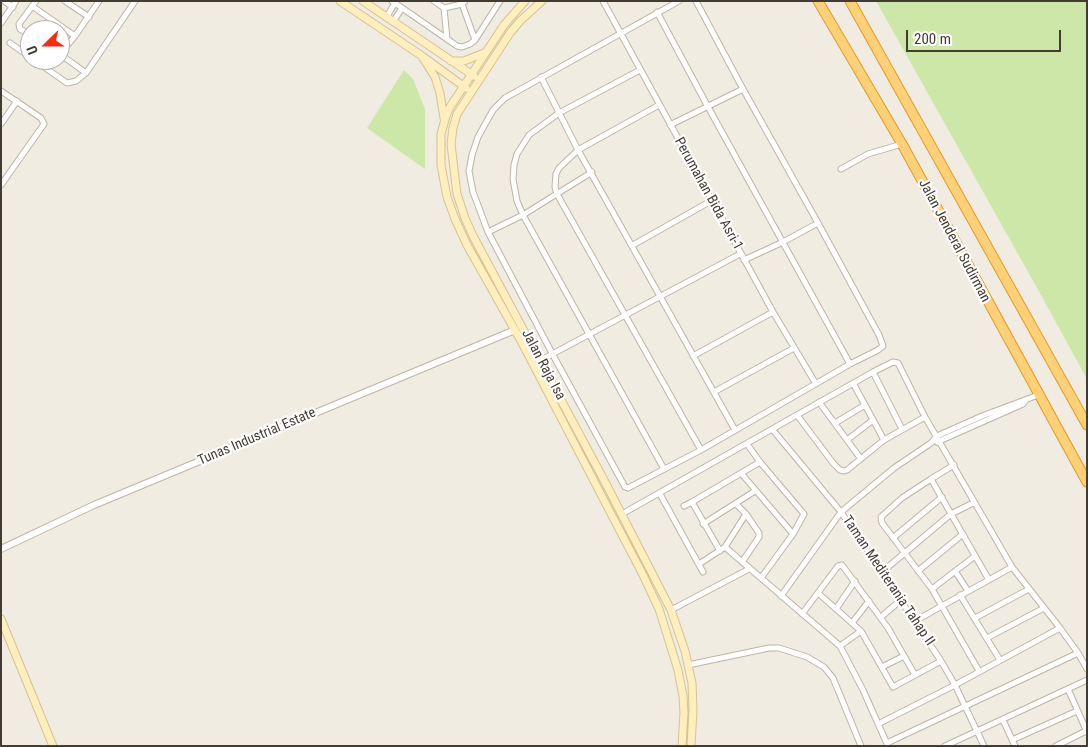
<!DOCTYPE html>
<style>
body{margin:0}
#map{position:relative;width:1088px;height:747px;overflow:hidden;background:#f1ece2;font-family:"Roboto Condensed",sans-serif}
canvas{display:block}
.frame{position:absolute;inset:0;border:2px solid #433c32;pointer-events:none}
.north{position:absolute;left:20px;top:20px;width:50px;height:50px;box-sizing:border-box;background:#fff;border:1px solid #b4b1ad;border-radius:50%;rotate:248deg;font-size:14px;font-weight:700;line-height:20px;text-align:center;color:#433c32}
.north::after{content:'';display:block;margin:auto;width:18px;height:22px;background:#fd2b0d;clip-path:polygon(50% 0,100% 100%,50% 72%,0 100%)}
.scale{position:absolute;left:906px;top:30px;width:155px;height:22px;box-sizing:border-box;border:2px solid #433c32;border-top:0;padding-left:6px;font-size:15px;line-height:18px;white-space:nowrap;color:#433c32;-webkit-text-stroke:4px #fff;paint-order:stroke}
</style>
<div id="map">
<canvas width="1088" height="747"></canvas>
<div class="frame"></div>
<div class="north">U</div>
<div class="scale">200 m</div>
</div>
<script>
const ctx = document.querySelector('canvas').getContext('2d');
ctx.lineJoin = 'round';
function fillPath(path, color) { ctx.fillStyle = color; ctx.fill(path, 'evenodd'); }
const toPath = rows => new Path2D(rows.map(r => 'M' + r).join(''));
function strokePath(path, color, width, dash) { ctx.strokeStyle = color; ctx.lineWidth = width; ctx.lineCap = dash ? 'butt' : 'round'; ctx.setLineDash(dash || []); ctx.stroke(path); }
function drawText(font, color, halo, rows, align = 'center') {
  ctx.font = font + ' "Roboto Condensed",sans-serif'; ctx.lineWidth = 4.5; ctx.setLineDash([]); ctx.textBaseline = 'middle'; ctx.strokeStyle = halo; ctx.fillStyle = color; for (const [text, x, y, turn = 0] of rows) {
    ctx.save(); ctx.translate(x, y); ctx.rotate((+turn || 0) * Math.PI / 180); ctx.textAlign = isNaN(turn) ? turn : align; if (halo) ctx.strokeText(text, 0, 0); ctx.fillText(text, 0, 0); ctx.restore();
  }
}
fillPath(toPath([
 [876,1,1087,1,1087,379,1041,295],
 [404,70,413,79,425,109,425,169,367,128]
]), '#cde7a9');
const minor = toPath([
 [4,1,13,7],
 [65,1,89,17],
 [392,1,447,39,457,46,462,47,470,44,475,40,500,1],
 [434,1,444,8,462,4],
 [465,1,462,4,475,40],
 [603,1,773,312,816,384],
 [679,1,505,98,493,110,478,137,472,155,469,171,473,192,488,232,553,355,625,487,628,488,701,450,850,364,878,350,883,346,879,335,818,223,743,89,696,1],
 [32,6,75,36],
 [444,8,447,39],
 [657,12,707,105,850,364],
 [386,18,395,3],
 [393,22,402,8],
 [1,23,16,1],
 [30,35,20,29,19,24,36,1],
 [10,43,30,57],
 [34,60,67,83,76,81,86,73,135,1],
 [640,70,559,113,529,135,517,154,514,165,513,179,517,201,523,215,664,469],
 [86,73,60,54,75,36,99,1],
 [541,77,578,150,735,430],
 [1,91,41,118,44,124,1,185],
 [659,105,578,150,559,168,556,174,555,187,557,194,701,450],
 [1,124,17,101],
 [670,125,743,89],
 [841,169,868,154,902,144],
 [488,232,523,215,592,172],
 [633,245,711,201],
 [744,260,783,242,818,223],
 [693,356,773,312],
 [541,360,740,254],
 [873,372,902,429],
 [853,383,884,440],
 [714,392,794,348],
 [819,402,861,459],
 [797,415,833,463,840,470,844,471,847,470,884,440,925,417],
 [835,423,865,405],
 [772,429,841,512,882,572,941,661,955,685,984,746],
 [847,440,873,420],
 [937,442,1023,404,1026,400],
 [747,444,760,462,804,514,793,534,761,578],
 [741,473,793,534],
 [931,479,954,465],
 [660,494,703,572],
 [736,504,746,514,759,533,759,537,742,562],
 [684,506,692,502],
 [622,514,873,372,893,362,898,363,925,417,1012,567,1060,628,955,685,878,724],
 [703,524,755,491],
 [893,538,942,497],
 [725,547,840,646,863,690,888,746],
 [720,551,692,502,760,462],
 [699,564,725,547,746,514],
 [918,571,963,534],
 [955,571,968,591],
 [882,572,951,514,973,503],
 [932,589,975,556],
 [818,593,861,631,893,687,941,661],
 [960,595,1000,660],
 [781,596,841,512,894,468,931,443,937,436,982,416,1038,395],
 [836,609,855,581],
 [671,610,749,569],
 [802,614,838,566,842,565,888,628,915,675],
 [881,617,901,600],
 [975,618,1029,589],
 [915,621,1012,567],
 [852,623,869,601],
 [1060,628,1078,653],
 [987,638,1044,608],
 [840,646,861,631],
 [688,665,769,648,779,648,807,657,824,667,833,678,861,746],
 [882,667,904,656],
 [979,671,932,589,882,523,881,517,902,498,931,479,989,580],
 [1068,689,1087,732],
 [1003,720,1015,746],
 [1012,740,1077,711],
 [887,743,1078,653,1087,669],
 [945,746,1087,680],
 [1056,746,1086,731]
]);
const tertiary = toPath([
 [1,549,94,505,515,330]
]);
const secondary = toPath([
 [340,1,422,56,466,88],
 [363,1,474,76],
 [525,1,504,25,450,107,446,116,441,134,441,165,447,197,455,219,467,245,521,341,643,575,659,609,678,670,683,696,684,713,682,746],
 [542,1,520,21,510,33,457,114,453,128,451,144,457,194,465,218,473,236,605,482,671,610,685,651,692,683,693,710,691,746],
 [423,58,435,77,440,93,444,118],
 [451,61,464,61,484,53],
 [1,619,53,746]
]);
const trunk = toPath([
 [818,1,902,144,1087,482],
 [850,1,1087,425]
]);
strokePath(minor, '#bdb4a5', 7);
strokePath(tertiary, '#bdb4a5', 8);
strokePath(secondary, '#d6c292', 9);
strokePath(trunk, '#df9a2e', 11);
strokePath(minor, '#fff', 5);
strokePath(tertiary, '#fff', 6);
strokePath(secondary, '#ffeebe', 7);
strokePath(trunk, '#ffd176', 9);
drawText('14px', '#433c32', '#fff', [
 ["Perumahan Bida Asri-1",708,194,61],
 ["Jalan Jenderal Sudirman",954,241,62],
 ["Jalan Raja Isa",543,365,62],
 ["Tunas Industrial Estate",257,437,-23],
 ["Taman Mediterania Tahap II",888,581,56]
]);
</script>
